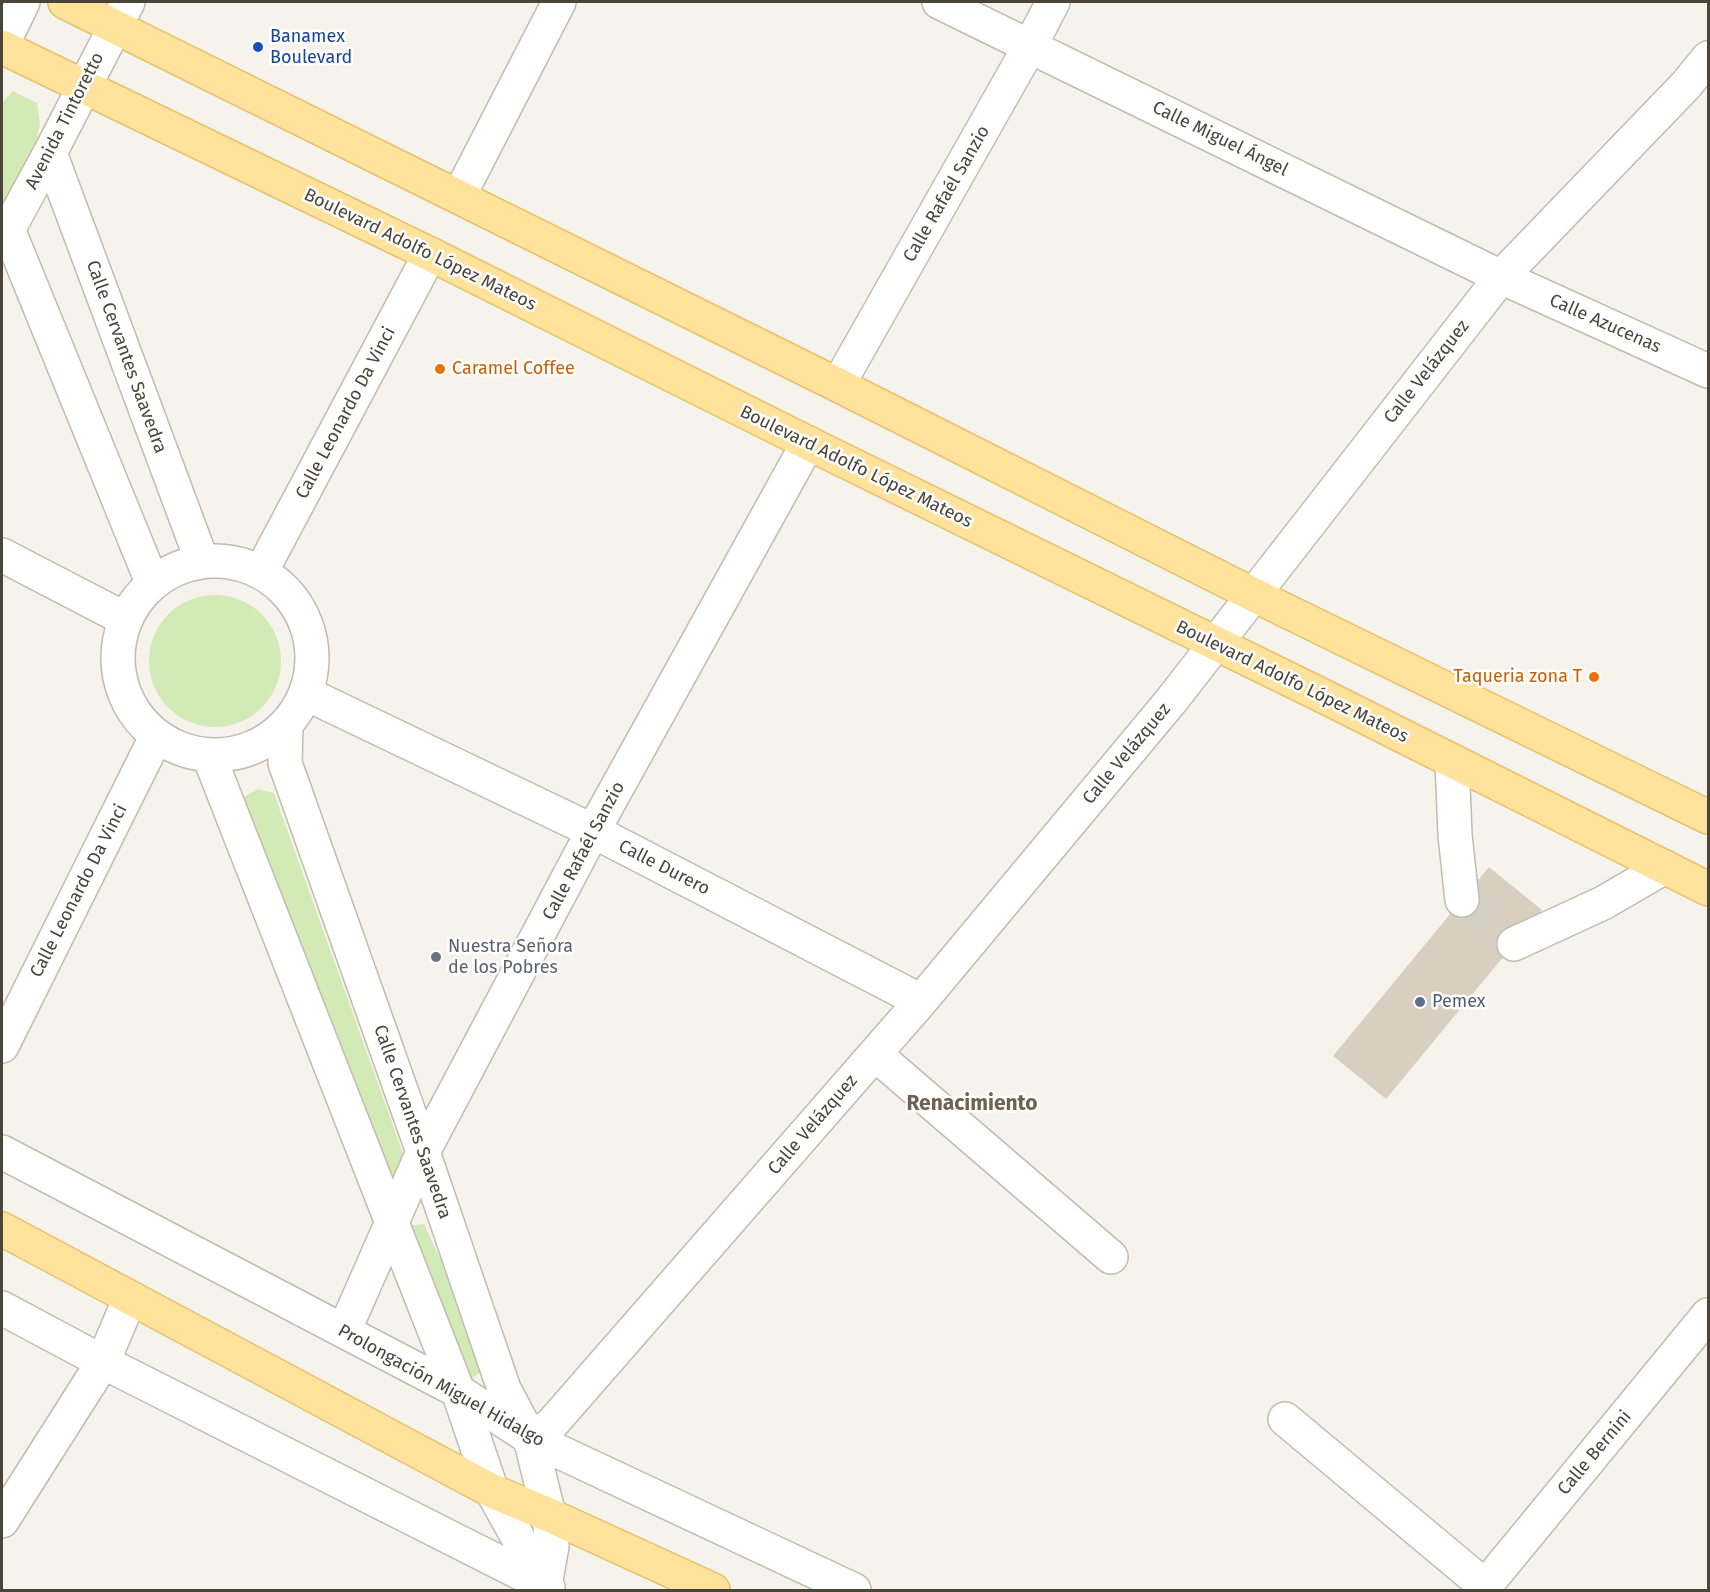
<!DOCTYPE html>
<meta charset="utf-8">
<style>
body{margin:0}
#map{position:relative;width:1710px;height:1592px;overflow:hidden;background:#f6f3ec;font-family:"Fira Sans",sans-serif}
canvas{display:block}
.frame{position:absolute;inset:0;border:3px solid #4b4439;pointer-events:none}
</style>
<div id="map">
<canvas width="1710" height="1592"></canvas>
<div class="frame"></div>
</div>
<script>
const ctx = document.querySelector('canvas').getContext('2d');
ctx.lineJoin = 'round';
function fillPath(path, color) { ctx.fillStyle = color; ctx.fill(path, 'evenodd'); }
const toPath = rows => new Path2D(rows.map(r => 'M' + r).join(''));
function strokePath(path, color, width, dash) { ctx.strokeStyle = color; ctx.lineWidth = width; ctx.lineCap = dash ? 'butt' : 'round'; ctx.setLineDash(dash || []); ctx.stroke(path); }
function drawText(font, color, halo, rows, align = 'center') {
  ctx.font = font + ' "Fira Sans",sans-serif'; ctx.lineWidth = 5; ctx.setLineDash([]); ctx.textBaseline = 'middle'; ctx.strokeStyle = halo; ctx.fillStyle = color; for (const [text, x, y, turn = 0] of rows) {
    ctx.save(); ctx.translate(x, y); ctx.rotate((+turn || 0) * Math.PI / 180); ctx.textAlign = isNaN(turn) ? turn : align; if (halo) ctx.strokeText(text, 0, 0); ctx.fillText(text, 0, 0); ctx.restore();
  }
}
fillPath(toPath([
 [13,91,37,103,40,124,34,154,2,212,2,103],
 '149 661a66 66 0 1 1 132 0a66 66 0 1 1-132 0Z',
 [258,789,274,793,405,1159,388,1183,242,798],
 [424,1224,442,1263,480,1372,466,1384,406,1226]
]), '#d2eab5');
fillPath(toPath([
 [1489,867,1542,910,1386,1099,1333,1056]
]), '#d8cfc1');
strokePath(toPath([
 [1462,900,1514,944]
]), '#d4d0c8', 33, [33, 16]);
const minor = toPath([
 [939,2,1501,277,1708,371],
 [2,45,23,2],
 [50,153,202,561],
 [459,196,559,2],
 [8,229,152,582],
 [2,241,50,153,128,2],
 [838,385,1030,46,1053,2],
 [2,555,125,619],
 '118 658a97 97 0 1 1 194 0a97 97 0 1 1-194 0Z',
 [261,572,430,254],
 [307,694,593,831,921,1001],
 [286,726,285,763,423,1152,504,1389,530,1438,549,1515,552,1546,545,1586],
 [209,756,458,1391,492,1491,547,1590],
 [1452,761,1455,835,1462,900],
 [1514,944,1603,903,1665,867],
 [2,1046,156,737],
 [875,1054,1111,1257],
 [2,1152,458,1391,530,1438,854,1590],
 [2,1308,103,1362,548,1587],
 [344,1331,423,1152,593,831,808,443],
 [1285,1419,1485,1586],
 [530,1438,550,1426,921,1001,1171,701,1501,277,1686,85,1708,58],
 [2,1521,103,1362,130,1298],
 [1482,1590,1708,1315]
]);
const major = toPath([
 [65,2,838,385,1254,595,1708,817],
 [2,47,430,254,808,443,1323,696,1708,889],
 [2,1229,492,1491,549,1515,713,1590]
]);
strokePath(minor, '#c2bbae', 36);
strokePath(major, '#e6c16a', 36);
strokePath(minor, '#fff', 33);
strokePath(major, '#ffe39c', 33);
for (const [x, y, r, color] of [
 [258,47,6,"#1a4fb4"],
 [440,369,6,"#e8710a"],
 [1594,677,6,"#e8710a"],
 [436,957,6,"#6b7280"],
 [1420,1002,6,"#5c6f8a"]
]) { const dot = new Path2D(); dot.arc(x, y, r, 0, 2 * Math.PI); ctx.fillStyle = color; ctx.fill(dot); strokePath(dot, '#fff', 2); }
drawText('18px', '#164399', '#fff', [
 ["Banamex",270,37],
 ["Boulevard",270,58]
], 'left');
drawText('18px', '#4b4439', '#fff', [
 ["Avenida Tintoretto",65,121,-63],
 ["Calle Miguel Ángel",1220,139,26],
 ["Calle Rafaél Sanzio",947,194,-60],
 ["Boulevard Adolfo López Mateos",420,250,26],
 ["Calle Azucenas",1605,324,24],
 ["Calle Cervantes Saavedra",126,357,70],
 ["Calle Velázquez",1427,372,-52],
 ["Calle Leonardo Da Vinci",346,413,-62],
 ["Boulevard Adolfo López Mateos",856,467,26],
 ["Boulevard Adolfo López Mateos",1292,682,26],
 ["Calle Velázquez",1127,754,-50],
 ["Calle Rafaél Sanzio",584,851,-62],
 ["Calle Durero",664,868,27],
 ["Calle Leonardo Da Vinci",79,891,-63],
 ["Calle Cervantes Saavedra",412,1122,71],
 ["Calle Velázquez",813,1125,-49],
 ["Prolongación Miguel Hidalgo",441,1386,29],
 ["Calle Bernini",1595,1453,-50]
]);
drawText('18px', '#c56008', '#fff', [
 ["Caramel Coffee",452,369],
 ["Taqueria zona T",1582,677,"right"]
], 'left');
drawText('18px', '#5b616d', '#fff', [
 ["Nuestra Señora",448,947],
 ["de los Pobres",448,968]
], 'left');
drawText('18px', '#4e5e75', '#fff', [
 ["Pemex",1432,1002]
], 'left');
drawText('bold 21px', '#6e6250', '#fff', [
 ["Renacimiento",972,1104]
]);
</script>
